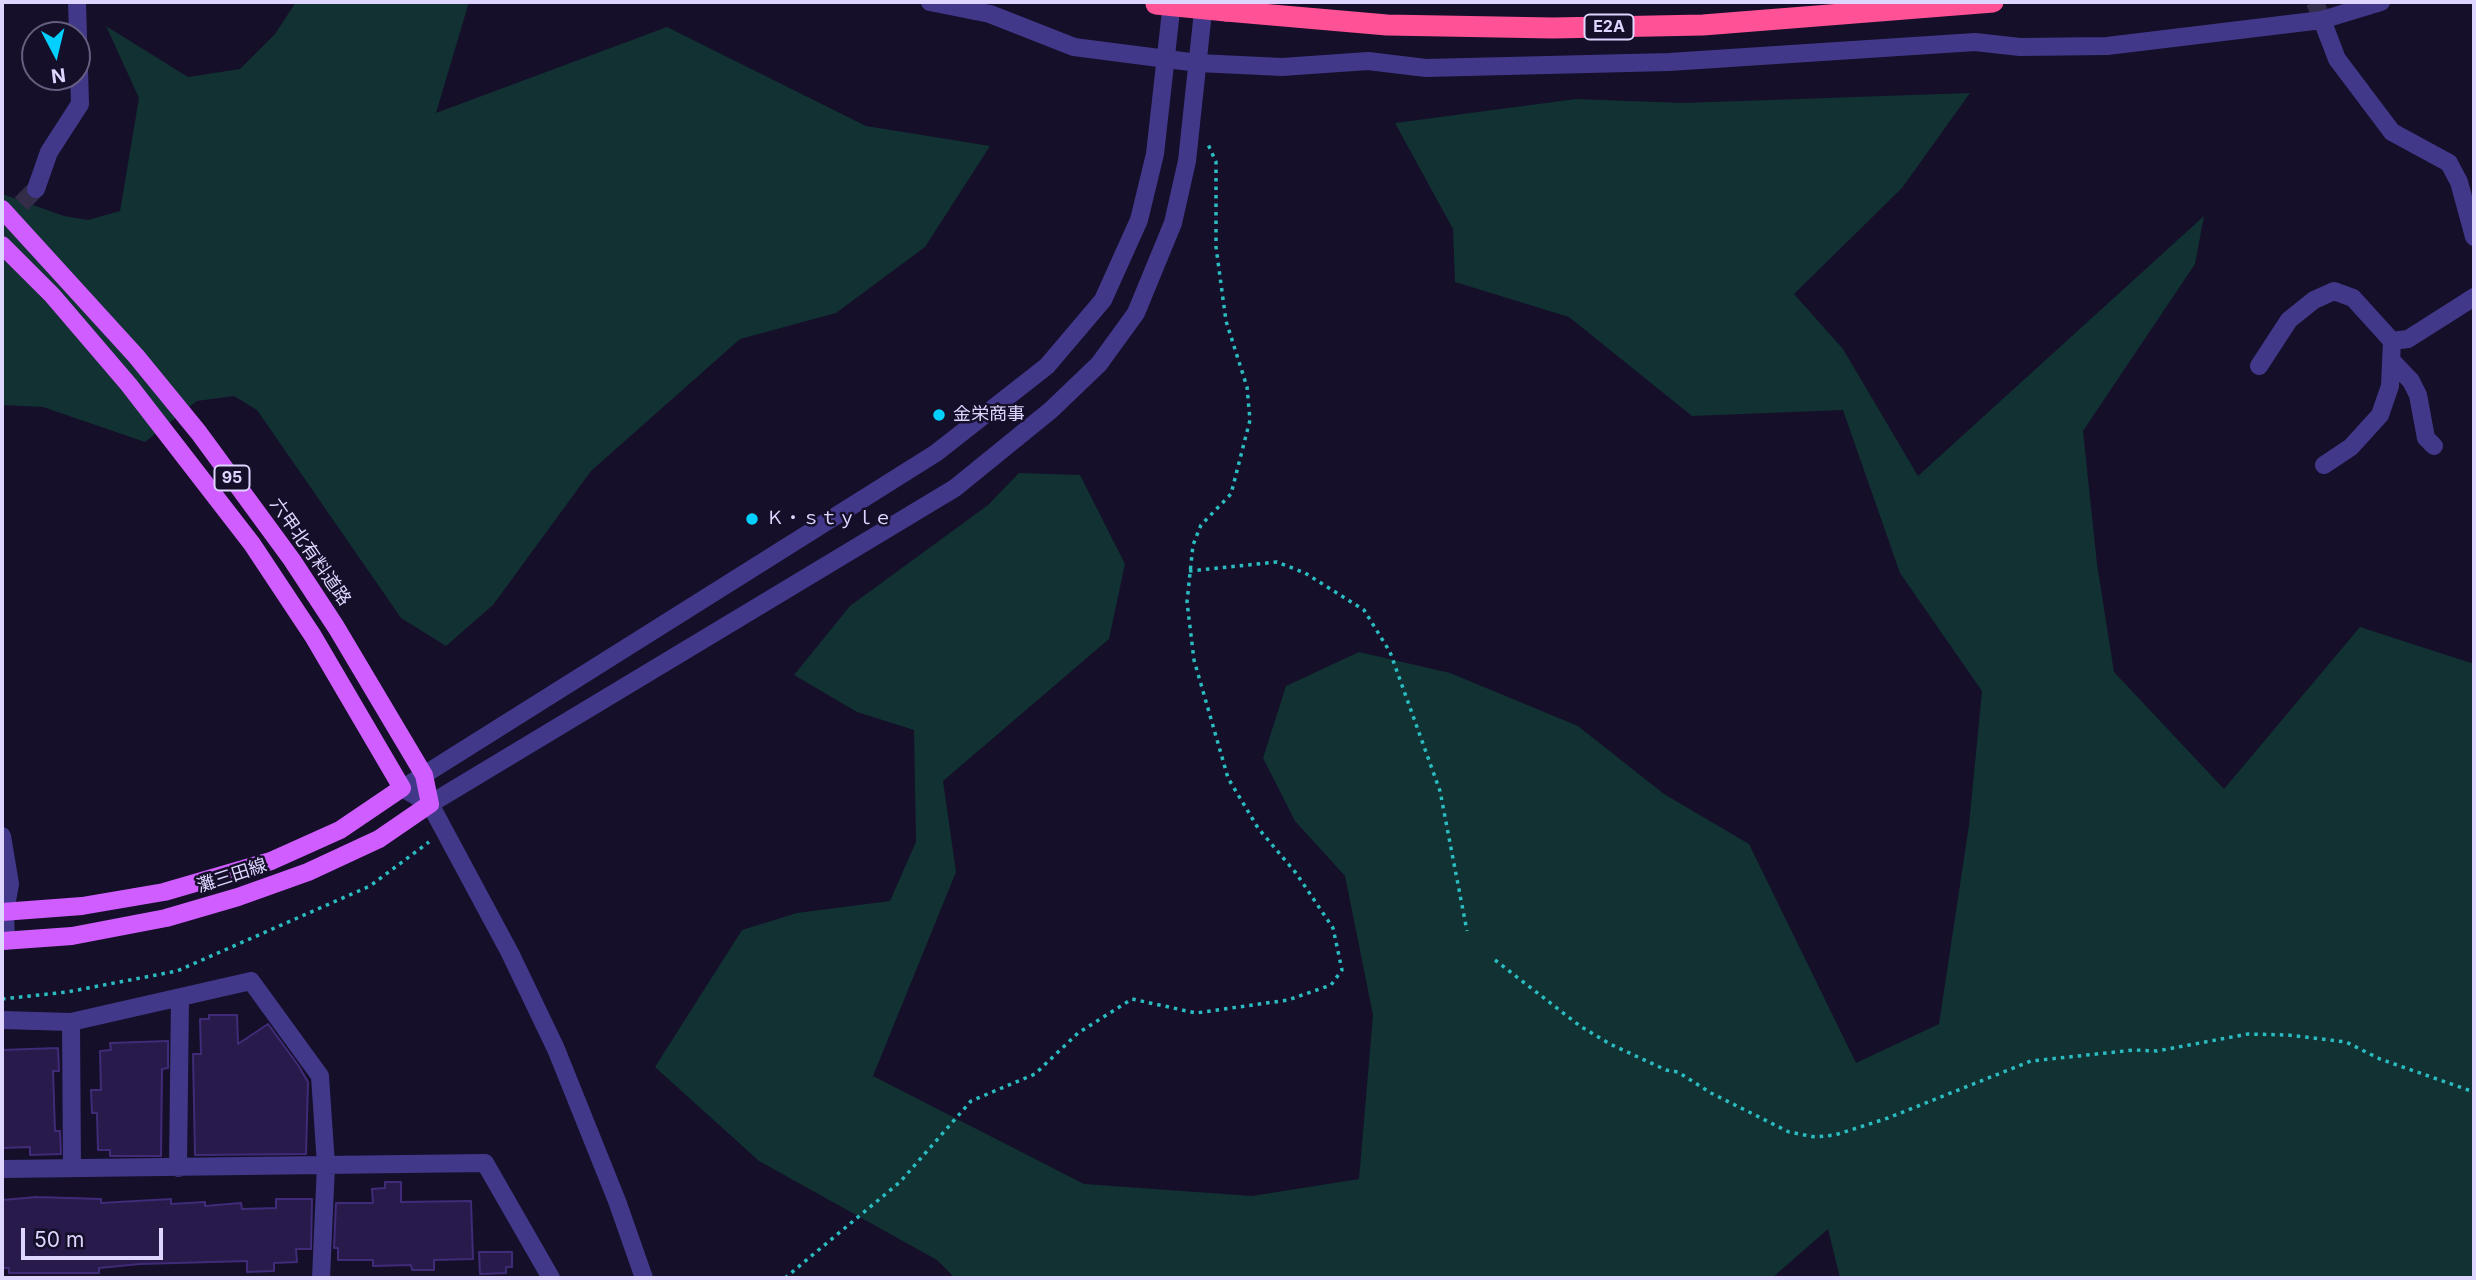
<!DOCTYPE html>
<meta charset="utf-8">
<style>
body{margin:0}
#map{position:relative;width:2476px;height:1280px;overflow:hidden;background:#150f29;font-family:Inter,sans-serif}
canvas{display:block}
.frame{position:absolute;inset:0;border:4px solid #ded6ff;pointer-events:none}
.north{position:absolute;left:21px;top:21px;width:70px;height:70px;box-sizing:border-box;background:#150f29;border:2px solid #655f7f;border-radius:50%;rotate:173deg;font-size:19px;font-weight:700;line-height:28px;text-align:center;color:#ded6ff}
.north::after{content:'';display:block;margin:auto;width:24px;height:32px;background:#02d0ff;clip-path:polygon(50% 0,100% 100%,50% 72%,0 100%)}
.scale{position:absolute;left:21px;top:1228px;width:142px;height:32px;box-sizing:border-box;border:4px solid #ded6ff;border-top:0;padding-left:9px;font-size:21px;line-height:24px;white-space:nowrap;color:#ded6ff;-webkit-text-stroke:5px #150f29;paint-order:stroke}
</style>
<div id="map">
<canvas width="2476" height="1280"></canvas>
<div class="frame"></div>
<div class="north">N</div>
<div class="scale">50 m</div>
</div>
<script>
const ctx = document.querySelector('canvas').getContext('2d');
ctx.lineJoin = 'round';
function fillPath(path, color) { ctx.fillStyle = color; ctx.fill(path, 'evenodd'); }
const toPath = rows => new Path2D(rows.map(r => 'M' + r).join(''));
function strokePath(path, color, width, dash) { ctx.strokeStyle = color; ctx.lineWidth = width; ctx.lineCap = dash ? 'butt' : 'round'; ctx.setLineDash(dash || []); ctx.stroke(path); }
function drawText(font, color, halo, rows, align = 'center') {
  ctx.font = font + ' Inter,"Noto Sans JP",sans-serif'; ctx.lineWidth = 5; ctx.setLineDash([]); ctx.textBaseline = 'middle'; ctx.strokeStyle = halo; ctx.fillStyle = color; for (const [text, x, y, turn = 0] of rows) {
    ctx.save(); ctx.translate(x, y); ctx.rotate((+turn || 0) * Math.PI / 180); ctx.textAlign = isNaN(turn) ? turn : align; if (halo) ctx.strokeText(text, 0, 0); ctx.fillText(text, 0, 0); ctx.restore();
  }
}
fillPath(toPath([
 [296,2,469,2,436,113,667,27,866,126,990,146,925,247,836,313,740,339,591,471,493,605,446,646,401,618,257,410,234,396,197,401,145,442,43,407,2,405,2,194,64,216,88,220,120,211,139,98,106,26,188,77,240,69,275,34],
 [1970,93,1902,188,1794,294,1843,349,1918,476,2204,216,2195,264,2083,431,2097,564,2114,672,2224,789,2360,627,2474,664,2474,1278,1840,1278,1828,1229,1772,1278,955,1278,937,1260,759,1161,655,1067,742,930,797,913,890,901,916,842,914,730,857,712,794,675,850,606,988,505,1019,473,1080,475,1125,564,1109,639,943,781,956,872,873,1076,1084,1184,1252,1196,1359,1179,1373,1015,1345,876,1295,821,1263,758,1286,686,1359,652,1450,673,1578,726,1664,794,1749,844,1856,1063,1939,1024,1969,825,1982,691,1900,573,1843,410,1692,416,1569,317,1455,282,1453,229,1395,123,1576,99,1683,103]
]), '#113133');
const building = toPath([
 [209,1015,237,1015,238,1044,268,1024,298,1065,308,1082,306,1154,195,1155,193,1054,201,1054,200,1019,209,1019,209,1015],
 [168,1041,168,1068,162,1069,161,1156,110,1156,110,1150,98,1150,97,1113,92,1113,91,1090,101,1090,100,1051,111,1050,110,1043,168,1041],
 [58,1048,59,1071,53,1071,55,1131,60,1131,61,1154,30,1155,30,1147,2,1148,2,1050,58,1048],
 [385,1182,401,1182,401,1202,471,1201,473,1259,434,1260,434,1270,412,1270,411,1265,373,1266,373,1260,338,1260,338,1248,334,1248,336,1203,373,1203,372,1189,385,1188,385,1182],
 [37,1197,101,1199,101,1203,171,1199,171,1204,205,1202,205,1206,241,1203,242,1209,276,1208,276,1199,312,1199,311,1249,296,1249,297,1262,274,1263,274,1271,247,1272,247,1261,140,1264,99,1268,99,1273,9,1273,9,1268,2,1268,2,1200,37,1197],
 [479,1252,512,1252,512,1267,506,1267,506,1273,480,1274,479,1252]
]);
fillPath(building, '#281a4a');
strokePath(building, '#402b78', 2);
strokePath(toPath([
 [2315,2,2322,20],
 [2,223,36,189]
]), '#332d49', 18, [18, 9]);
strokePath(toPath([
 [1189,571,1277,562,1305,573,1364,610,1390,652,1440,791,1467,931],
 [1495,960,1580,1026,1610,1044,1666,1070,1678,1072,1711,1093,1789,1132,1815,1137,1835,1135,1888,1118,2031,1061,2134,1050,2157,1051,2248,1034,2288,1035,2346,1042,2380,1059,2474,1092],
 [2,999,67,992,177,971,370,886,429,842],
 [785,1278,900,1182,971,1101,1035,1074,1078,1033,1132,999,1196,1013,1288,1000,1331,985,1342,970,1333,928,1296,873,1258,828,1228,778,1194,660,1187,602,1193,545,1201,525,1231,494,1250,420,1247,387,1226,321,1216,247,1216,162,1207,142]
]), '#2abcc0', 3.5, [3.5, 5]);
strokePath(toPath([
 [930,2,990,14,1074,47,1198,63,1282,67,1368,61,1426,68,1669,62,1975,42,2020,47,2107,46,2322,20,2381,2],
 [2322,20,2337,59,2392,132,2449,163,2459,182,2474,237],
 [36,189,49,152,80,104,77,2],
 [2391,360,2411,381,2418,395,2426,438,2434,446],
 [2259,366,2289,320,2314,300,2334,291,2353,298,2392,341,2408,339,2474,297],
 [2324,465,2351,447,2380,415,2390,386,2392,341],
 [2,1020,71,1022,251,981,320,1076,326,1165,321,1278],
 [71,1022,72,1168],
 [178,1168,180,998],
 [2,1169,485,1163,551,1278]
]), '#42388a', 18);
strokePath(toPath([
 [411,783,936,453,1047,366,1103,300,1139,220,1155,154,1172,2],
 [402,788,430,804,955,488,1051,410,1099,364,1136,313,1173,223,1187,161,1204,2],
 [430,804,510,953,556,1049,617,1201,644,1278],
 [2,836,10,884,5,912,6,941]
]), '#42388a', 18);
strokePath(toPath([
 [2,209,136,356,199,433,292,560,336,627,424,775,430,804,379,839,308,872,238,897,166,918,72,936,2,941],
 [2,245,52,295,129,385,252,544,313,636,402,788,340,830,271,861,164,892,82,906,2,912]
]), '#d05dff', 18);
strokePath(toPath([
 [1226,11,1387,25,1553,28,1703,25,1993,2]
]), '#ff5196', 21);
strokePath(toPath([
 [1156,4,1226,11]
]), '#ff5196', 21);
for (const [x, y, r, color] of [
 [939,415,7,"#02d0ff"],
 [752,519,7,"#02d0ff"]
]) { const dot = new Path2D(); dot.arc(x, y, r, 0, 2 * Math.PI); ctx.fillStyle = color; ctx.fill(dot); strokePath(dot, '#150f29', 2.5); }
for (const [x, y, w] of [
 [1609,27,49],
 [232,478,35]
]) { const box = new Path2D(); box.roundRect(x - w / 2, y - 12.5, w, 25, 5); ctx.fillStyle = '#150f29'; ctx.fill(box); strokePath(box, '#ded6ff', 2); }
drawText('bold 16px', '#ded6ff', null, [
 ["E2A",1609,27],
 ["95",232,478]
]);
drawText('18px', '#ded6ff', '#150f29', [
 ["金栄商事",953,415],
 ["Ｋ・ｓｔｙｌｅ",766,519]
], 'left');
drawText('18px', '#ded6ff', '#150f29', [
 ["六甲北有料道路",310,552,55],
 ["灘三田線",232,876,-18]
]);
</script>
